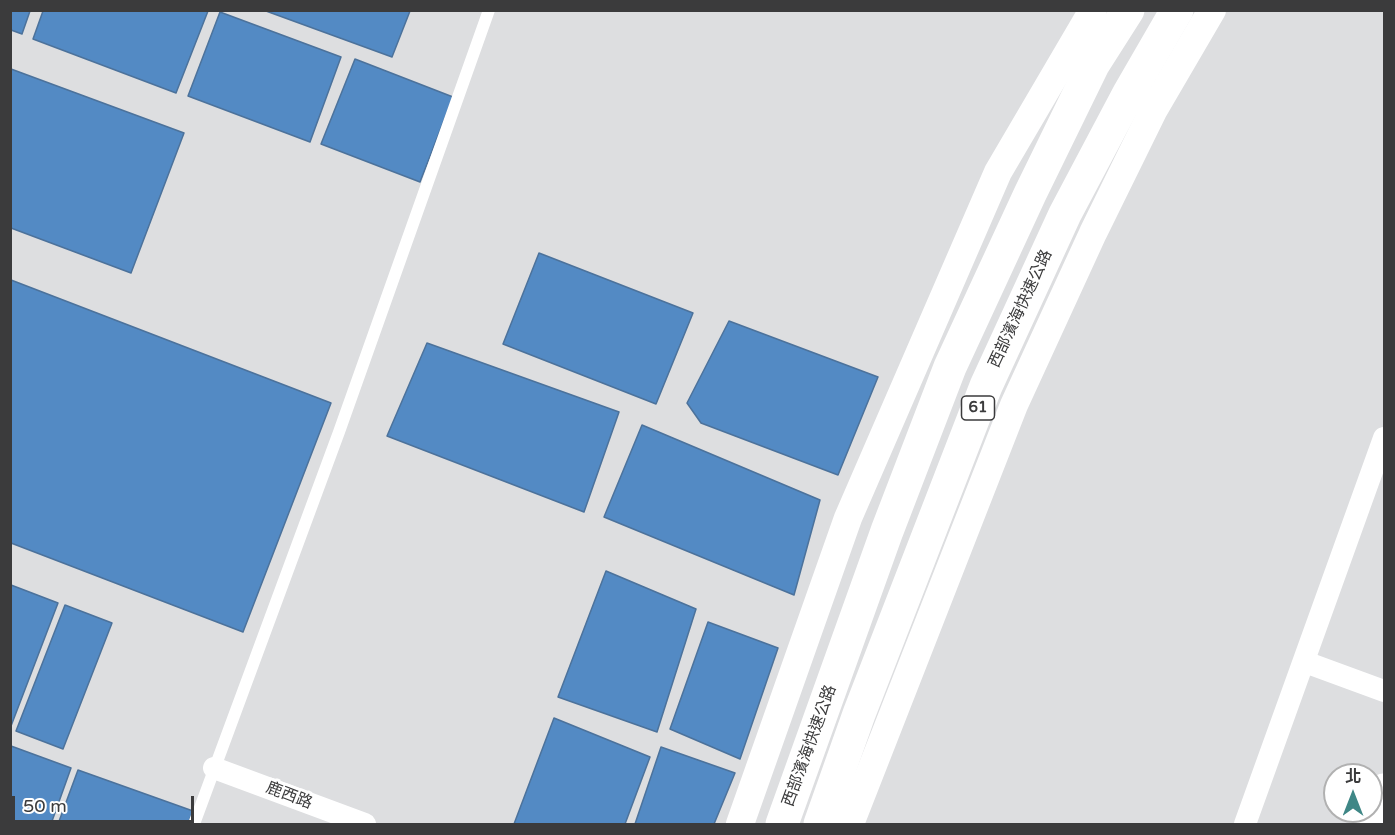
<!DOCTYPE html>
<meta charset="utf-8">
<style>
body{margin:0}
#map{position:relative;width:1395px;height:835px;overflow:hidden;background:#dddee0;font-family:"Varela Round","Noto Sans TC",sans-serif}
canvas{display:block}
.frame{position:absolute;inset:0;border:12px solid #3b3b3c;pointer-events:none}
.north{position:absolute;left:1323px;top:763px;width:60px;height:60px;box-sizing:border-box;background:#fff;border:2px solid #b1b1b1;border-radius:50%;rotate:0deg;font-size:16px;font-weight:700;line-height:24px;text-align:center;color:#3b3b3c}
.north::after{content:'';display:block;margin:auto;width:21px;height:27px;background:#3f8786;clip-path:polygon(50% 0,100% 100%,50% 72%,0 100%)}
.scale{position:absolute;left:12px;top:796px;width:182px;height:27px;box-sizing:border-box;border:3px solid #3b3b3c;border-top:0;padding-left:8px;font-size:18px;line-height:21px;white-space:nowrap;color:#3b3b3c;-webkit-text-stroke:4px #fff;paint-order:stroke}
</style>
<div id="map">
<canvas width="1395" height="835"></canvas>
<div class="frame"></div>
<div class="north">北</div>
<div class="scale">50 m</div>
</div>
<script>
const ctx = document.querySelector('canvas').getContext('2d');
ctx.lineJoin = 'round';
function fillPath(path, color) { ctx.fillStyle = color; ctx.fill(path, 'evenodd'); }
const toPath = rows => new Path2D(rows.map(r => 'M' + r).join(''));
function strokePath(path, color, width, dash) { ctx.strokeStyle = color; ctx.lineWidth = width; ctx.lineCap = dash ? 'butt' : 'round'; ctx.setLineDash(dash || []); ctx.stroke(path); }
function drawText(font, color, halo, rows, align = 'center') {
  ctx.font = font + ' "Varela Round","Noto Sans TC",sans-serif'; ctx.lineWidth = 6; ctx.setLineDash([]); ctx.textBaseline = 'middle'; ctx.strokeStyle = halo; ctx.fillStyle = color; for (const [text, x, y, turn = 0] of rows) {
    ctx.save(); ctx.translate(x, y); ctx.rotate((+turn || 0) * Math.PI / 180); ctx.textAlign = isNaN(turn) ? turn : align; if (halo) ctx.strokeText(text, 0, 0); ctx.fillText(text, 0, 0); ctx.restore();
  }
}
const water = toPath([
 [10,11,30,11,22,34,11,30,10,11],
 [43,11,43,10,208,11,176,93,33,39,43,11],
 [266,11,410,10,410,11,392,57,266,11],
 [220,12,341,57,310,142,188,96,220,12],
 [355,59,453,97,420,182,321,144,355,59],
 [11,69,184,133,131,273,11,228,11,69],
 [539,253,693,313,656,404,503,344,539,253],
 [11,280,331,403,243,632,11,543,11,280],
 [729,321,878,377,838,475,701,423,687,403,729,321],
 [427,343,619,412,584,512,387,436,427,343],
 [642,425,820,500,794,595,604,517,642,425],
 [606,571,696,609,657,732,558,697,606,571],
 [11,585,58,603,11,726,10,587,11,585],
 [65,605,112,623,63,749,16,731,65,605],
 [708,622,778,648,740,759,670,729,708,622],
 [554,718,650,757,625,824,514,824,554,718],
 [11,746,71,768,51,824,11,824,11,746],
 [661,747,735,773,714,824,635,824,661,747],
 [78,770,193,811,188,824,58,824,78,770]
]);
fillPath(water, '#538ac4');
strokePath(water, '#4c729b', 1.5);
strokePath(toPath([
 [194,824,339,432,489,10]
]), '#fff', 12);
strokePath(toPath([
 [1305,662,1384,691],
 [214,768,365,824],
 [1245,824,1384,438]
]), '#fff', 22);
strokePath(toPath([
 [740,824,848,518,998,172,1093,10],
 [850,824,1014,405,1093,233,1153,111,1212,10]
]), '#fff', 28);
strokePath(toPath([
 [1373,824,1384,790]
]), '#fff', 33);
strokePath(toPath([
 [782,824,887,531,950,367,1030,194,1093,65,1128,10],
 [820,824,859,714,986,386,1065,214,1129,93,1177,10]
]), '#fff', 33);
for (const [x, y, w] of [
 [978,408,33]
]) { const box = new Path2D(); box.roundRect(x - w / 2, y - 12, w, 24, 4.5); ctx.fillStyle = '#fff'; ctx.fill(box); strokePath(box, '#3b3b3c', 1.5); }
drawText('bold 15px', '#3b3b3c', null, [
 ["61",978,408]
]);
drawText('16px', '#3b3b3c', '#fff', [
 ["西部濱海快速公路",1021,309,-65],
 ["西部濱海快速公路",810,746,-70],
 ["鹿西路",289,796,21]
]);
</script>
